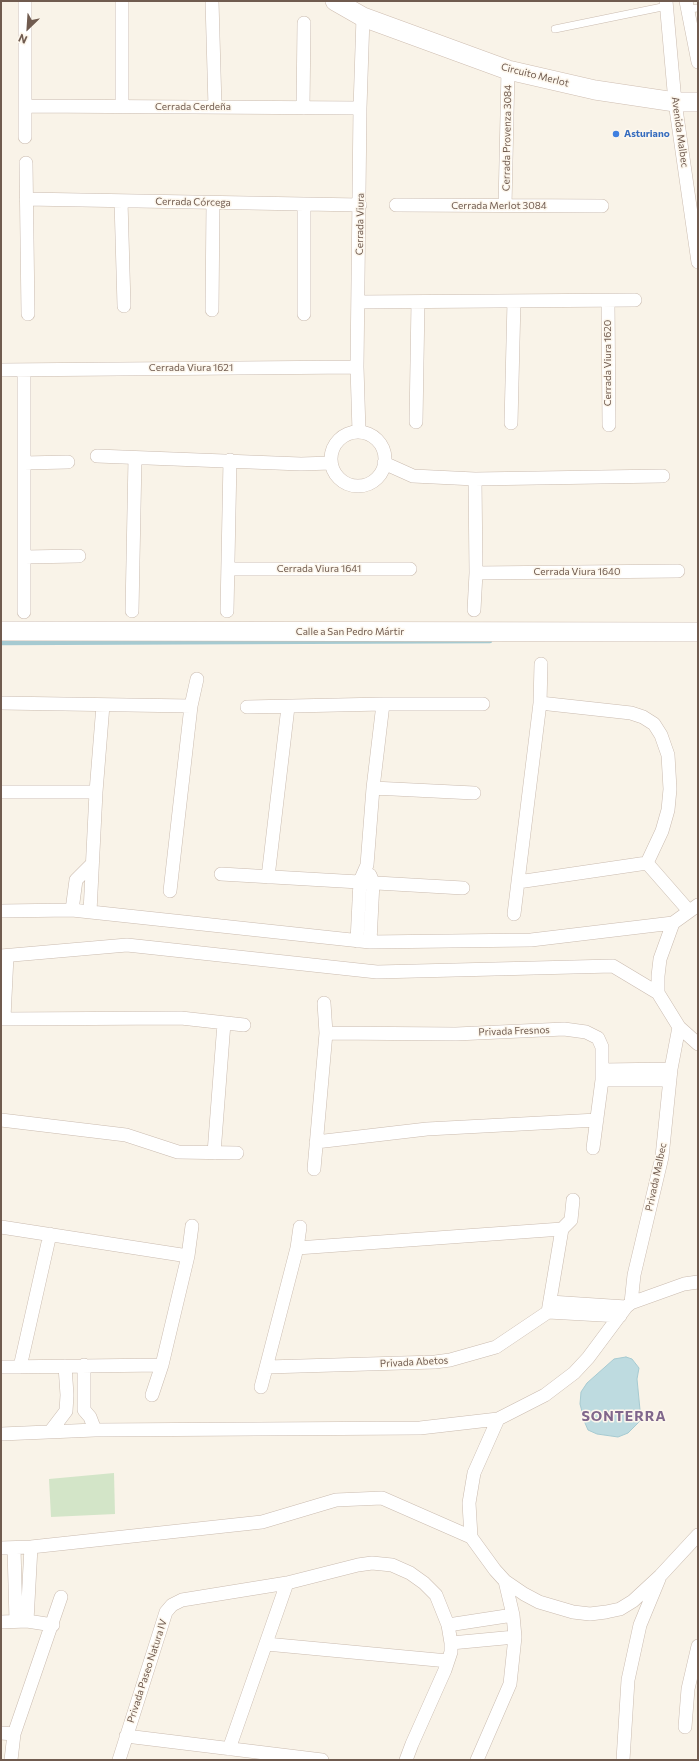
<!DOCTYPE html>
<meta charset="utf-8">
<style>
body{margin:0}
#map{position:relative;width:699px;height:1761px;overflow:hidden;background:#f9f3e8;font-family:Commissioner,sans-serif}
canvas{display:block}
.frame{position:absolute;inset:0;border:2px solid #705b4f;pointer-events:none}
.north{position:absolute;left:8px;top:8px;width:40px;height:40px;-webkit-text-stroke:3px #fdf7ed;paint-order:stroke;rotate:205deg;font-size:11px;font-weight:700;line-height:16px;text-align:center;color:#705b4f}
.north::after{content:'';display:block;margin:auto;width:14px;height:18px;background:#705b4f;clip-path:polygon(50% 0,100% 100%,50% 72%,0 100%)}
</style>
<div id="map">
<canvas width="699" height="1761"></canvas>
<div class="frame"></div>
<div class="north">N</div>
</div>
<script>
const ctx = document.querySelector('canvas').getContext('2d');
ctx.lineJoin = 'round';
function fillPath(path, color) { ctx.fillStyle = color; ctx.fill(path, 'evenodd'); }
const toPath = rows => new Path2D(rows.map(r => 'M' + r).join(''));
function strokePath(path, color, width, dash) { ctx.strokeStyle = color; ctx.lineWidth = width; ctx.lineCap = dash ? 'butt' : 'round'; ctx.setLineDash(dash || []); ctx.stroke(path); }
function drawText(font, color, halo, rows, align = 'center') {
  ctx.font = font + ' Commissioner,sans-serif'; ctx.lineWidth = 3; ctx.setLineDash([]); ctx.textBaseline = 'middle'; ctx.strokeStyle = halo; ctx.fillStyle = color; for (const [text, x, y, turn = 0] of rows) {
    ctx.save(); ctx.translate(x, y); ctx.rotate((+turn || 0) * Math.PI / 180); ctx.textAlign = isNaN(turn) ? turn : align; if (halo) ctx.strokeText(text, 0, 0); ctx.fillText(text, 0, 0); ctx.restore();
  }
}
fillPath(toPath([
 [114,1473,115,1514,51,1517,49,1479]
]), '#d3e5c8');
const water = toPath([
 [626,1357,632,1359,639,1368,637,1379,641,1420,628,1433,618,1437,597,1434,588,1430,585,1423,580,1404,581,1392,587,1383,614,1359,626,1357]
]);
fillPath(water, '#bedbe0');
strokePath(water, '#a6cad1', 1);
strokePath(toPath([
 [1,643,490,641]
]), '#a6cad1', 4.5);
const lane = toPath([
 [688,9,698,8],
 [555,29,667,6]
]);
const street = toPath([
 [25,1,25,137],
 [212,1,215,107],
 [666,1,675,102,698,262],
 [686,1,698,62],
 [122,2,122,107],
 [26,106,360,108],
 [303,108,304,23],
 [26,163,28,314],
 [26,199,360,205],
 [121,201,124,306],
 [396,205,602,206],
 [505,206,508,70],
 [608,301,609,425],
 [358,302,635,300],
 [212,310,213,203],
 [304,314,304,204],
 [1,370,357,367],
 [416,422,418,302],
 [511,423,514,301],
 [359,432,357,367,360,108,363,17],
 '331 459a27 27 0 1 1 54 0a27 27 0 1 1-54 0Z',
 [97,456,301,464,331,463],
 [24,463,68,462],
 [384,463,413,476,475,479,663,476],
 [25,557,79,556],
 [228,569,410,569],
 [476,573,678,571],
 [474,610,476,573,475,479],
 [132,611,135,458],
 [227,611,230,460],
 [24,612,24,370],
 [1,703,191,706],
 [540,703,631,713,643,717,654,724,661,735,668,755,670,789,668,810,662,831,647,863],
 [247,707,383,704,483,704],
 [373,788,474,793],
 [1,792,96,792],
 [647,863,689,911],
 [221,874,463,888],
 [268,877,288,707],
 [518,882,647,863],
 [170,891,191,706,197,679],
 [698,905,673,923,660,959,658,976,658,993,679,1027,698,1044],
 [72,910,76,880,91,865],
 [1,911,72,910,370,942,531,940,673,923],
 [90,912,96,792,103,705],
 [514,914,540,703,541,664],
 [357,941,360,881,367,865,373,788,383,704],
 [370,942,373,882,370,875],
 [1,956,127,945,377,972,613,966,658,993],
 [4,1018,7,956],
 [1,1019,181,1018,244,1025],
 [326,1033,456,1034,564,1029,586,1032,598,1038,602,1047,602,1080,593,1148],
 [603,1070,671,1069],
 [602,1080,670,1080],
 [1,1120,126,1135,178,1152,237,1153],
 [316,1142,427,1129,597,1120],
 [214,1153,224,1023],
 [314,1169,326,1033,324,1003],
 [1,1227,188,1256],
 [297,1248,562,1229],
 [698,1282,684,1284,631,1303,626,1307,588,1358,574,1373,545,1395,498,1419,474,1473,469,1503,471,1537,495,1570,505,1581,524,1594,539,1602,573,1612,590,1614,606,1612,620,1609,633,1601,660,1576,698,1535],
 [550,1302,626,1307],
 [631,1303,634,1275,662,1157,671,1069,679,1027],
 [548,1312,562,1229,571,1220,573,1200],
 [84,1365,84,1410,90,1417,95,1430],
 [1,1367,162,1365],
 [20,1367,50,1234],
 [267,1367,435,1362,450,1360,496,1347,548,1312,620,1316],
 [261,1387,297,1248,300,1227],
 [152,1395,162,1365,188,1256,192,1226],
 [50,1432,66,1411,67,1395,65,1366],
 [1,1434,95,1430,420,1428,498,1419],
 [1,1548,31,1547,262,1522,336,1500,382,1498,471,1537],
 [14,1548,16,1621],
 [27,1621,31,1547],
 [1,1622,27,1621,53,1625],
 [448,1625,513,1615],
 [451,1643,515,1637],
 [266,1644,448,1661],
 [685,1727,688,1689,698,1646],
 [1,1733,14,1734],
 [126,1736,322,1760],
 [229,1749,287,1583],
 [11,1760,14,1734,61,1597],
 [119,1760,166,1612,172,1605,182,1600,287,1583,358,1565,372,1563,392,1565,410,1573,424,1583,436,1595,448,1625,451,1643,451,1652,445,1670,412,1744,406,1760],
 [477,1760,510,1684,515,1637,513,1615,505,1581],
 [623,1760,628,1680,640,1625,659,1579]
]);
const secondary = toPath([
 [335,1,363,17,508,70,595,90,675,102,698,102],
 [1,631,698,632]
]);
strokePath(lane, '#cabbaf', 8);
strokePath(street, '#cabbaf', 14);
strokePath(secondary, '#cebdb0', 20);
strokePath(lane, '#fff', 7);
strokePath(street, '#fff', 13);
strokePath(secondary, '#fff', 19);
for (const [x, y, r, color] of [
 [616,134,4,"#3f7fe0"]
]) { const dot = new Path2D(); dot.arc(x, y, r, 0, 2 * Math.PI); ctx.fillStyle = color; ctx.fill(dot); strokePath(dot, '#fdf7ed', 1.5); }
drawText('10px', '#705b4f', '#fdf7ed', [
 ["Circuito Merlot",535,75,14],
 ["Cerrada Cerdeña",193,107],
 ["Avenida Malbec",680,132,82],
 ["Cerrada Provenza 3084",507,138,-89],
 ["Cerrada Córcega",193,202,1],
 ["Cerrada Merlot 3084",499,206],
 ["Cerrada Viura",360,224,-89],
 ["Cerrada Viura 1620",608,363,-90],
 ["Cerrada Viura 1621",191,368],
 ["Cerrada Viura 1641",319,569],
 ["Cerrada Viura 1640",577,572],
 ["Calle a San Pedro Mártir",350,632],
 ["Privada Fresnos",514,1031,-2],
 ["Privada Malbec",656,1177,-78],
 ["Privada Abetos",414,1362,-3],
 ["Privada Paseo Natura IV",147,1671,-72]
]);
drawText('bold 10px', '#366cbe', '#fdf7ed', [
 ["Asturiano",624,134]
], 'left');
ctx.letterSpacing = '1px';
drawText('bold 14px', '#80678c', '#fdf7ed', [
 ["SONTERRA",624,1416]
]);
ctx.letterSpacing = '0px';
</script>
